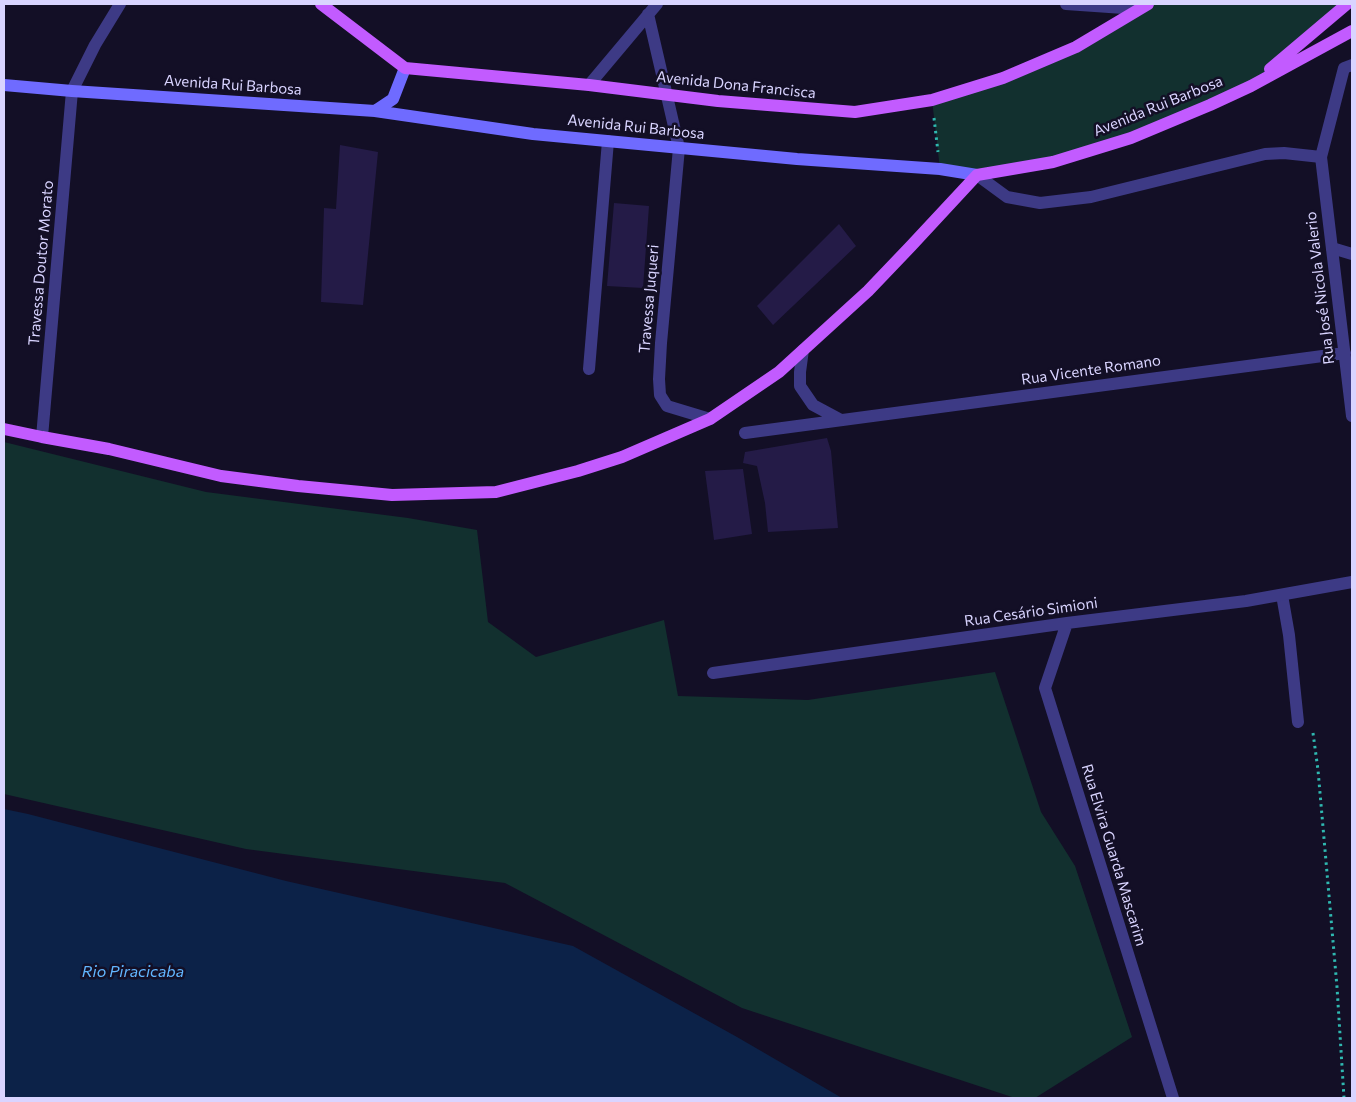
<!DOCTYPE html>
<meta charset="utf-8">
<style>
body{margin:0}
#map{position:relative;width:1356px;height:1102px;overflow:hidden;background:#130f26;font-family:Commissioner,sans-serif}
canvas{display:block}
.frame{position:absolute;inset:0;border:5px solid #d9d4ff;pointer-events:none}
</style>
<div id="map">
<canvas width="1356" height="1102"></canvas>
<div class="frame"></div>
</div>
<script>
const ctx = document.querySelector('canvas').getContext('2d');
ctx.lineJoin = 'round';
function fillPath(path, color) { ctx.fillStyle = color; ctx.fill(path, 'evenodd'); }
const toPath = rows => new Path2D(rows.map(r => 'M' + r).join(''));
function strokePath(path, color, width, dash) { ctx.strokeStyle = color; ctx.lineWidth = width; ctx.lineCap = dash ? 'butt' : 'round'; ctx.setLineDash(dash || []); ctx.stroke(path); }
function drawText(font, color, halo, rows, align = 'center') {
  ctx.font = font + ' Commissioner,sans-serif'; ctx.lineWidth = 5; ctx.setLineDash([]); ctx.textBaseline = 'middle'; ctx.strokeStyle = halo; ctx.fillStyle = color; for (const [text, x, y, turn = 0] of rows) {
    ctx.save(); ctx.translate(x, y); ctx.rotate((+turn || 0) * Math.PI / 180); ctx.textAlign = isNaN(turn) ? turn : align; if (halo) ctx.strokeText(text, 0, 0); ctx.fillText(text, 0, 0); ctx.restore();
  }
}
fillPath(toPath([
 [1148,4,1347,4,1251,86,1113,143,977,175,940,169,932,100,1076,47],
 [4,442,206,492,408,518,477,530,488,622,536,657,664,620,678,696,808,700,995,672,1041,812,1075,866,1132,1037,1035,1098,1015,1098,742,1008,505,883,246,849,4,794]
]), '#12302f');
fillPath(toPath([
 [4,809,28,814,286,881,573,946,737,1037,842,1098,4,1098]
]), '#0c2248');
fillPath(toPath([
 [340,145,378,152,363,305,321,302,324,208,336,209],
 [614,203,649,206,643,288,607,286],
 [839,224,856,246,773,325,757,306],
 [827,438,831,451,838,528,768,532,765,503,757,466,743,463,745,452],
 [743,469,752,534,714,540,705,471]
]), '#241b47');
strokePath(toPath([
 [934,118,938,152],
 [1313,733,1318,770,1337,987,1344,1098]
]), '#2fb8b0', 3, [2.5, 4]);
strokePath(toPath([
 [1332,248,1352,254],
 [589,369,608,141],
 [1282,595,1289,635,1298,722]
]), '#3d3a85', 12);
strokePath(toPath([
 [1066,4,1138,9],
 [648,14,679,148,661,343,659,379,660,395,667,406,710,419],
 [1352,65,1344,68,1321,157,1352,416],
 [589,85,657,4],
 [977,175,1007,197,1040,203,1091,197,1265,154,1284,153,1321,157],
 [803,350,800,372,800,386,813,405,841,420],
 [745,433,1345,353],
 [42,437,72,91,95,45,120,4],
 [1067,623,1045,688,1173,1098],
 [713,673,1067,623,1246,601,1352,582]
]), '#3d3a85', 12);
strokePath(toPath([
 [4,85,72,91,375,111,533,134,797,159,940,169,977,175],
 [375,111,393,99,405,68]
]), '#6f6bff', 12);
strokePath(toPath([
 [321,4,405,68,589,85,718,101,855,112,932,100,1003,78,1076,47,1148,4],
 [1270,69,1347,4],
 [4,429,42,437,109,449,221,476,298,486,392,495,496,492,578,471,622,457,710,419,779,372,868,291,911,246,977,175,1053,162,1131,138,1210,105,1251,86,1352,31]
]), '#c25bff', 12);
drawText('15px', '#d9d4ff', '#130f26', [
 ["Avenida Rui Barbosa",233,85,4],
 ["Avenida Dona Francisca",736,85,6],
 ["Avenida Rui Barbosa",1158,106,-22],
 ["Avenida Rui Barbosa",636,127,6],
 ["Travessa Doutor Morato",41,263,-85],
 ["Rua José Nicola Valerio",1320,288,-97],
 ["Travessa Juqueri",649,299,-85],
 ["Rua Vicente Romano",1091,370,-8],
 ["Rua Cesário Simioni",1031,612,-8],
 ["Rua Elvira Guarda Mascarim",1114,855,73]
]);
drawText('italic 16px', '#62b6ff', '#130f26', [
 ["Rio Piracicaba",133,972]
]);
</script>
